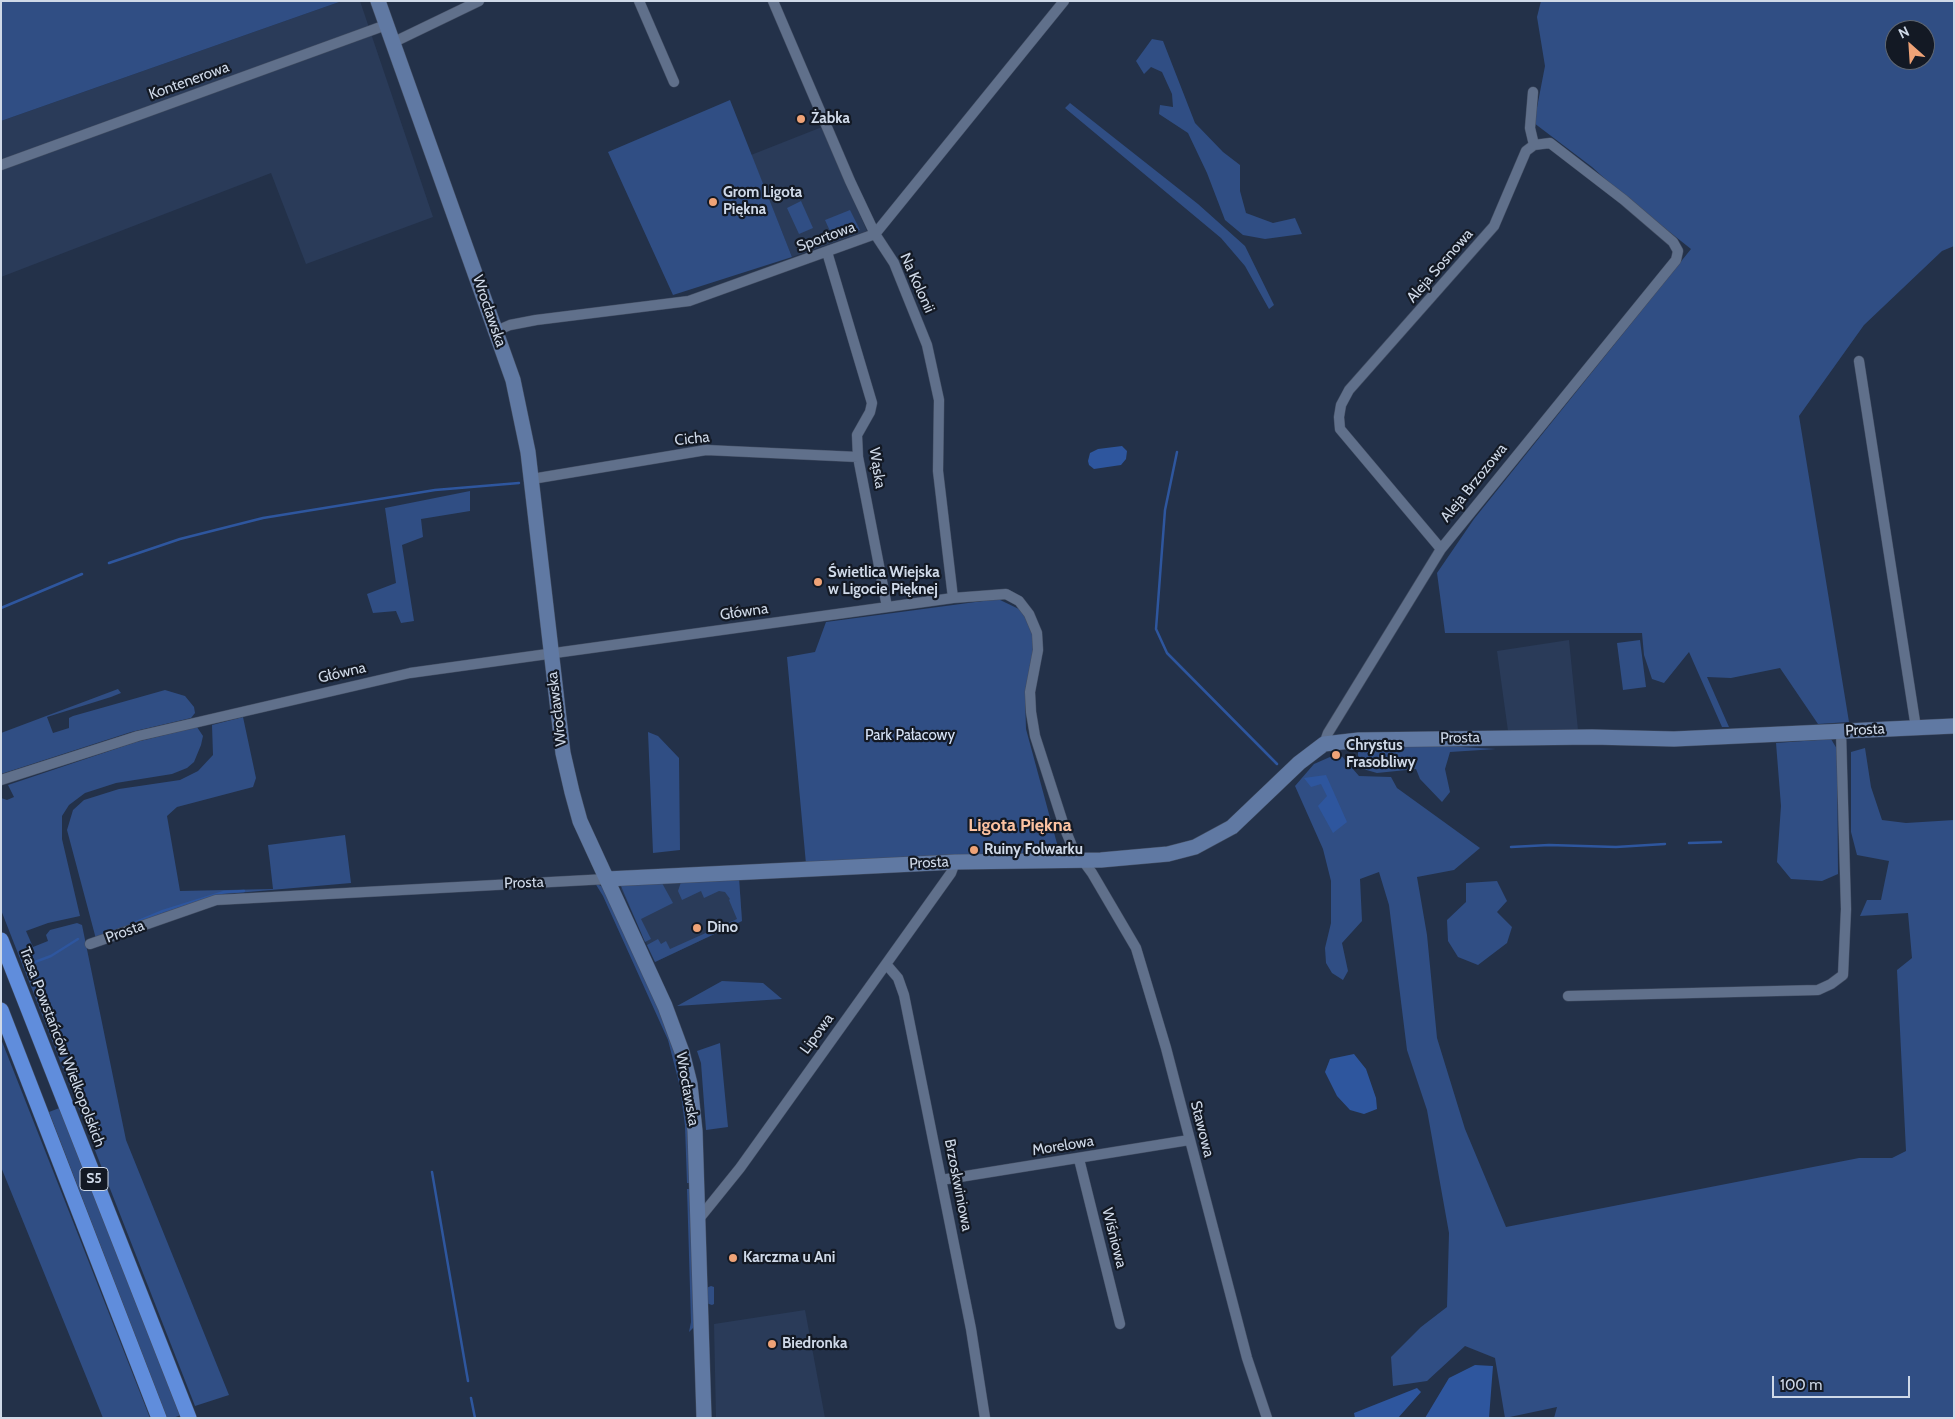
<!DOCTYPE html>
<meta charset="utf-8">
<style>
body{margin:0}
#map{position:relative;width:1955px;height:1419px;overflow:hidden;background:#233149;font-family:Cabin,sans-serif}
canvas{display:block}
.frame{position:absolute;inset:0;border:2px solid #cfd9e8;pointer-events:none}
.north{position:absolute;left:1885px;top:20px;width:50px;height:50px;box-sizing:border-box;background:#131924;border:1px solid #5e6672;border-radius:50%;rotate:334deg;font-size:14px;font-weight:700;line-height:20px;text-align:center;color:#cfd9e8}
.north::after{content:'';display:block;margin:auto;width:18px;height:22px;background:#efa377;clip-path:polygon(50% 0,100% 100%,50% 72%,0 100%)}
.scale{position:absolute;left:1772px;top:1376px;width:138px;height:22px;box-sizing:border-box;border:2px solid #cfd9e8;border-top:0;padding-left:6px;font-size:15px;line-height:18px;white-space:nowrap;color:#cfd9e8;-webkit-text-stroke:4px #131924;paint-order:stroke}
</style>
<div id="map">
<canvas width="1955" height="1419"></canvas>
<div class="frame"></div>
<div class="north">N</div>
<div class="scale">100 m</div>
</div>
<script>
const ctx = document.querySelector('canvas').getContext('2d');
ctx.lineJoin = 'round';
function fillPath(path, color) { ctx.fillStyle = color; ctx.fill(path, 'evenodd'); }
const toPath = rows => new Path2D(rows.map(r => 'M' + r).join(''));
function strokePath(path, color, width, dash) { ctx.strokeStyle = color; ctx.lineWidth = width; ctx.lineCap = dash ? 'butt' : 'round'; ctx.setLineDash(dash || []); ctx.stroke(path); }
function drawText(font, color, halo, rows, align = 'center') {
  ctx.font = font + ' Cabin,sans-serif'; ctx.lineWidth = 4.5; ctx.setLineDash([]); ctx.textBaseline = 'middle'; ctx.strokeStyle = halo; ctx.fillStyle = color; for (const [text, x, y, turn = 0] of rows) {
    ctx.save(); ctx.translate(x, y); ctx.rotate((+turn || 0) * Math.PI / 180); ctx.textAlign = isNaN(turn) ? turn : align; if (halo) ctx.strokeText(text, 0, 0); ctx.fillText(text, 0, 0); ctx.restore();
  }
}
fillPath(toPath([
 [342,1,360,1,433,217,306,264,271,173,1,277,1,121],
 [822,127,867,231,792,257,751,155],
 [1569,640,1578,730,1508,731,1497,651],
 [739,878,742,921,655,962,621,889,622,885],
 [805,1310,825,1418,716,1418,714,1324]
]), '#2a3b59');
fillPath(toPath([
 [1,1,342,1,1,121],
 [1541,1,1954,1,1954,246,1942,251,1864,325,1799,416,1849,722,1818,724,1780,668,1731,678,1707,677,1729,727,1722,727,1689,652,1664,683,1652,679,1644,655,1642,633,1445,633,1437,573,1474,519,1691,249,1623,195,1592,167,1534,123,1545,66,1537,17],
 [1895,30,1925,30,1925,60,1895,60],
 [1152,39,1163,41,1195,123,1223,152,1240,165,1240,191,1246,213,1273,223,1295,218,1302,234,1265,239,1243,235,1225,220,1207,173,1188,133,1159,114,1160,105,1173,107,1172,94,1162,72,1151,67,1144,74,1136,61],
 [730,100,792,257,673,295,608,152],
 [1070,103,1198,204,1245,246,1274,305,1269,309,1245,266,1221,238,1065,108],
 [801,201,813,228,799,234,787,208],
 [850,210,860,230,834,240,825,220],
 [470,491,470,511,421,519,423,537,402,545,414,621,401,623,396,611,373,613,367,594,396,583,385,508],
 [998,599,1021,610,1030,624,1035,641,1025,697,1026,729,1059,851,806,864,787,657,815,652,826,622],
 [1640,640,1646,687,1623,690,1617,643],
 [118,689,121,693,111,697,47,717,53,733,69,728,69,718,73,716,165,690,185,696,194,707,195,713,191,718,131,732,1,774,1,733],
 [243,717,256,778,253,787,177,807,167,816,180,891,273,889,268,845,345,835,351,883,225,894,96,939,67,830,73,810,84,800,119,789,180,780,198,771,213,755,212,725],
 [197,727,203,736,201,745,194,762,187,768,172,774,116,783,85,793,69,805,62,816,62,839,80,916,48,923,26,931,33,947,48,941,46,935,50,930,77,923,82,925,126,1140,229,1395,195,1406,1,910,1,798,7,800,14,797,8,785,136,742],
 [648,732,658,736,679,758,680,850,653,853],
 [1831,739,1837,749,1838,874,1822,881,1791,879,1777,862,1781,806,1776,743],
 [1426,745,1496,749,1450,752,1445,769,1450,792,1442,802,1420,779,1416,769,1377,773,1363,769,1358,760,1358,747],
 [1865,748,1871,787,1882,820,1906,823,1954,820,1954,1418,1554,1418,1557,1407,1505,1418,1495,1358,1465,1346,1427,1381,1393,1386,1391,1357,1421,1327,1447,1307,1449,1233,1427,1110,1407,1050,1389,905,1379,872,1360,879,1362,921,1342,943,1348,971,1343,980,1332,973,1326,963,1325,948,1331,923,1331,881,1323,849,1295,786,1314,764,1339,753,1359,776,1391,777,1397,788,1480,848,1454,870,1417,877,1427,935,1437,1038,1465,1129,1506,1227,1859,1158,1892,1158,1906,1151,1897,970,1912,958,1908,913,1860,916,1867,900,1881,900,1889,861,1857,855,1851,832,1851,752],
 [739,878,742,921,655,962,647,945,658,939,661,944,666,941,670,949,737,919,729,900,730,899,725,892,719,891,704,898,701,891,682,900,678,891,681,882],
 [1497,881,1507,901,1497,912,1512,927,1507,943,1478,965,1458,957,1448,941,1447,920,1466,902,1466,883],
 [595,883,603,887,665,1022,681,1073,688,1117,690,1183,687,1183,685,1126,680,1087,668,1040,603,896],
 [662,883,673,903,641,919,651,939,645,942,621,886],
 [722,981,763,983,782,999,677,1006],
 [1,1039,81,1242,150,1418,103,1418,1,1167],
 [720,1043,728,1127,706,1130,701,1063,697,1051],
 [62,1107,181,1415,173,1418,167,1418,49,1112],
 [687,1189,691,1189,694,1327,689,1332,691,1322],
 [711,1286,714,1287,714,1304,712,1305,706,1303,706,1288]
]), '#304e84');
fillPath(toPath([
 [1122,446,1127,451,1126,459,1121,465,1094,469,1089,465,1088,461,1090,453,1098,449],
 [1326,775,1347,822,1333,833,1318,806,1327,796,1321,784,1311,787,1304,778],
 [1354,1054,1366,1069,1376,1098,1377,1109,1364,1114,1350,1110,1337,1096,1325,1072,1330,1059],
 [1475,1365,1493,1366,1489,1418,1425,1418,1449,1378],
 [1417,1388,1421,1392,1398,1418,1355,1418,1354,1413]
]), '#2e569e');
strokePath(toPath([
 [1177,452,1165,510,1156,629,1167,653,1277,764],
 [109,563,180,539,263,518,435,490,519,483],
 [1,608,82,574],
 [1689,843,1721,842],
 [1511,847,1549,845,1616,847,1665,844],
 [134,923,163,911,224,892,244,891],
 [24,966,51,956,78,939],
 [432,1172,468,1381],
 [471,1398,475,1418]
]), '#2e569e', 2.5);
const street = toPath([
 [639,1,674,82],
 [773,1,850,181,875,234,894,263,927,345,939,400,938,471,953,598],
 [392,43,479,1],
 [1533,92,1530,128,1534,145],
 [1,165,386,25],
 [827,252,872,403,870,412,857,435,858,457,887,607],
 [496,331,510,325,536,320,689,301,875,234,1064,1],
 [1859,361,1916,728],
 [532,479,706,450,858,457],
 [1324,744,1328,733,1441,549,1676,260,1678,251,1673,242,1624,200,1550,143,1534,145,1526,151,1494,226,1349,390,1341,405,1339,417,1340,429,1441,549],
 [1,780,138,736,410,673,953,598,1006,594,1019,601,1029,614,1037,633,1038,650,1030,692,1031,712,1035,736,1065,829,1072,846,1092,873,1136,948,1166,1048,1247,1358,1267,1418],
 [90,944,216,900,607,879],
 [886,964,898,978,904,995,971,1329,985,1418],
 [1568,996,1818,990,1831,984,1843,975,1846,909,1841,732],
 [1079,1159,1120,1324],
 [941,1180,1189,1140],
 [698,1220,740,1168,886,964,951,873,955,862]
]);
const secondary = toPath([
 [378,1,513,380,528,452,563,753,572,792,580,821,665,1006,682,1052,690,1084,695,1131,704,1418],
 [607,879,955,862,1101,860,1168,854,1195,847,1232,827,1299,763,1324,744,1359,740,1592,737,1674,739,1954,726]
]);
const highway = toPath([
 [1,940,189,1418],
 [1,1010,159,1418]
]);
strokePath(street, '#434e63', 11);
strokePath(secondary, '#434e63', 16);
strokePath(highway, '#434e63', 16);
strokePath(street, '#60708b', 10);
strokePath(secondary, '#6079a3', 15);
strokePath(highway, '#608ddc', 15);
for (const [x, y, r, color] of [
 [801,119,5,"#efa377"],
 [713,202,5,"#efa377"],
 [818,582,5,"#efa377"],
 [1336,755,5,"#efa377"],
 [974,850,5,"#efa377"],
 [697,928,5,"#efa377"],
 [733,1258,5,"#efa377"],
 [772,1344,5,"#efa377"]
]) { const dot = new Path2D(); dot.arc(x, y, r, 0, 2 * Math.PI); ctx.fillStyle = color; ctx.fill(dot); strokePath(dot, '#131924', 2); }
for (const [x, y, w] of [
 [94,1179,28]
]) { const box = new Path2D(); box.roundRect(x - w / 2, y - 11.5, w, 23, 4); ctx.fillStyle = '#131924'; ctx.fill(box); strokePath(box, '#cfd9e8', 1); }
drawText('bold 14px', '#cfd9e8', null, [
 ["S5",94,1179]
]);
drawText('15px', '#cfd9e8', '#131924', [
 ["Kontenerowa",189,81,-20],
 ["Sportowa",826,237,-20],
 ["Aleja Sosnowa",1440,266,-49],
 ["Na Kolonii",917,283,66],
 ["Wrocławska",489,311,71],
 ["Cicha",692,439,-6],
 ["Wąska",877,468,81],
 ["Aleja Brzozowa",1474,483,-51],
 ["Główna",744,612,-8],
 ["Główna",342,673,-13],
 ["Wrocławska",557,709,-97],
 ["Prosta",1865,730,-3],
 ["Prosta",1460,738,-1],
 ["Prosta",929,863,-3],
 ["Prosta",524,883,-2],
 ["Prosta",125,932,-20],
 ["Lipowa",817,1034,-54],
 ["Trasa Powstańców Wielkopolskich",62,1047,69],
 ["Wrocławska",687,1089,80],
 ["Stawowa",1202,1129,76],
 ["Morelowa",1063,1146,-9],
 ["Brzoskwiniowa",958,1185,79],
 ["Wiśniowa",1114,1238,76]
]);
drawText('bold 15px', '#cfd9e8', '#131924', [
 ["Żabka",811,119],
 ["Grom Ligota",723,193],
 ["Piękna",723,210],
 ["Świetlica Wiejska",828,573],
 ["w Ligocie Pięknej",828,590],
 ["Chrystus",1346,746],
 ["Frasobliwy",1346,763],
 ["Ruiny Folwarku",984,850],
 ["Dino",707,928],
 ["Karczma u Ani",743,1258],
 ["Biedronka",782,1344]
], 'left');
drawText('15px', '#d8e4f8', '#131924', [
 ["Park Pałacowy",910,736]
]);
drawText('bold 18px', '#fcc2a1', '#131924', [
 ["Ligota Piękna",1020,826]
]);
</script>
